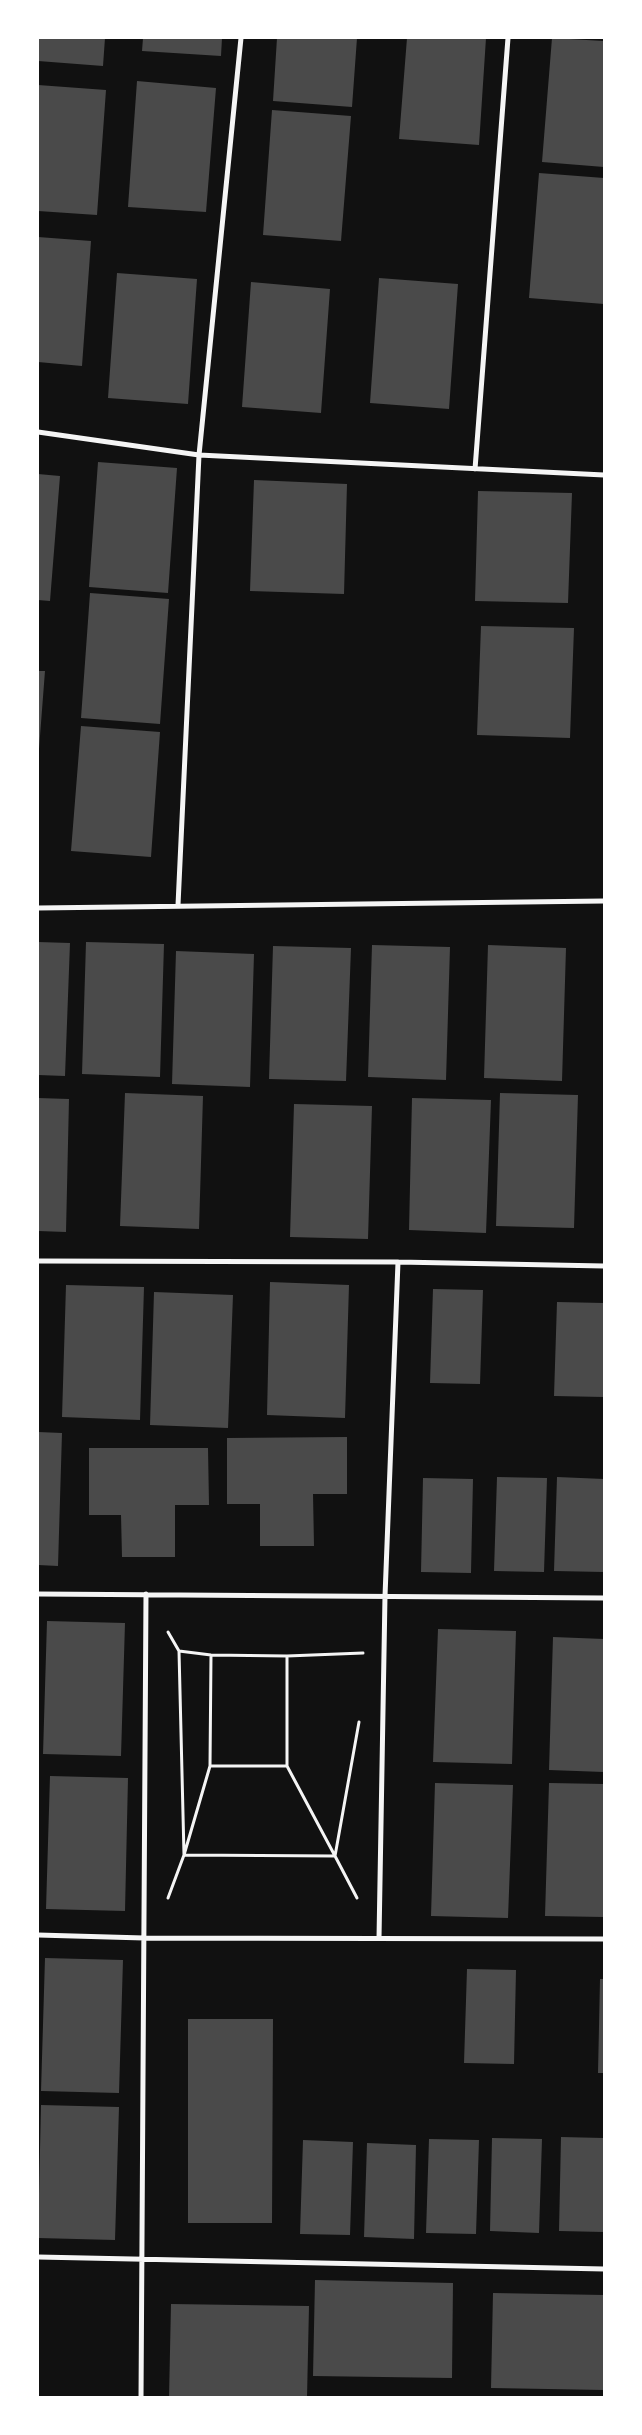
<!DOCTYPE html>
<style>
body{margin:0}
#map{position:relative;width:642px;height:2435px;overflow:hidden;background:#111;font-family:"Golos Text",sans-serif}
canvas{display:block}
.frame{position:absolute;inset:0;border:39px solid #fff;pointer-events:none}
</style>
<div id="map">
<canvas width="642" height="2435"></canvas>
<div class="frame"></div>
</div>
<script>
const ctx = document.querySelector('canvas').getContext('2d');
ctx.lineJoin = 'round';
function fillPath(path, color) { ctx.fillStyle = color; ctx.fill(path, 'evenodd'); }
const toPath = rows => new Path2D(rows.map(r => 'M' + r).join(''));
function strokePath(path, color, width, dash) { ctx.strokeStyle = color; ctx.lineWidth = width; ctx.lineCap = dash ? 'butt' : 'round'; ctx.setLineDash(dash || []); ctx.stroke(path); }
fillPath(toPath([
 [38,38,105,38,103,66,38,61],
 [143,38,222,38,221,56,142,51],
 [277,38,357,38,352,107,273,101],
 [407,38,486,38,479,145,399,139],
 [552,38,604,41,604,167,542,162],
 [137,81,216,88,206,212,128,207],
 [38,85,106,90,97,215,38,211],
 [272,110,351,116,341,241,263,235],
 [539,173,604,178,604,304,529,298],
 [38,237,91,241,82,366,38,362],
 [117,273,197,279,188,404,108,398],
 [379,278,458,284,449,409,370,403],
 [251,282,330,289,321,413,242,407],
 [98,462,177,468,168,593,89,587],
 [38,474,60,476,50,601,38,600],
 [254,480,347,484,344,594,250,591],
 [478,491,572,493,568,603,475,601],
 [90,593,169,599,160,724,81,718],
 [481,626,574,628,570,738,477,735],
 [38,671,45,671,39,749,38,749],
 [81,726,160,732,151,857,71,851],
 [38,942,70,943,65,1076,38,1075],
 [86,942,164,944,160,1077,82,1074],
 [372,945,450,947,446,1080,368,1077],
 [488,945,566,948,562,1081,484,1078],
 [273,946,351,948,346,1081,269,1079],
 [176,951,254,954,250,1087,172,1084],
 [125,1093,203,1096,199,1229,120,1226],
 [500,1093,578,1095,574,1228,496,1226],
 [38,1098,69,1099,66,1232,38,1231],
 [412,1098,491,1100,486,1233,409,1230],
 [294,1104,372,1106,368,1239,290,1237],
 [270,1282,349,1285,345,1418,267,1415],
 [66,1285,144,1287,140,1420,62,1417],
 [433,1289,483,1290,480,1384,430,1383],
 [154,1292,233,1295,228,1428,150,1425],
 [557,1302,604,1303,604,1397,554,1396],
 [38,1432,62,1433,58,1566,38,1565],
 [347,1437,347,1494,313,1494,314,1546,260,1546,260,1504,227,1504,227,1438],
 [89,1448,208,1448,209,1505,175,1505,175,1557,122,1557,121,1515,89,1515],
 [497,1477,547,1478,544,1572,494,1571],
 [557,1477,604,1479,604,1572,554,1571],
 [423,1478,473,1479,471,1573,421,1572],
 [47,1621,125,1623,121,1756,43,1754],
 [438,1629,516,1631,512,1764,433,1762],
 [553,1637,604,1639,604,1772,549,1770],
 [50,1776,128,1778,125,1911,46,1909],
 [435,1783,513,1785,508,1918,431,1916],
 [549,1783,604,1784,604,1917,545,1916],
 [45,1958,123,1960,119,2093,41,2091],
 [467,1969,516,1970,514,2064,464,2063],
 [600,1979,604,1979,604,2073,598,2073],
 [188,2019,273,2019,272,2223,188,2223],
 [41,2105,119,2107,115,2240,38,2238],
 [561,2137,604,2138,604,2232,559,2231],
 [492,2138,542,2139,539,2233,490,2231],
 [429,2139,479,2140,476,2234,426,2233],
 [303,2140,353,2142,350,2235,300,2234],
 [367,2143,416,2145,414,2239,364,2237],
 [315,2280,453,2283,452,2378,313,2376],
 [493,2293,604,2295,604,2390,491,2388],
 [171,2304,309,2306,307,2398,169,2398]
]), '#4a4a4a');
strokePath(toPath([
 [168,1632,179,1651],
 [211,1655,210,1766,287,1766,287,1656],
 [210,1766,184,1855,179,1651,211,1655,287,1656,363,1653],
 [287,1766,335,1856,359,1722],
 [168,1898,184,1855,335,1856,357,1898]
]), '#f5f5f5', 3);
strokePath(toPath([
 [38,432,199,455,604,475],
 [475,469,508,38],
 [178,905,199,455,241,38],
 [38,908,604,901],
 [38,1261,398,1262,604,1266],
 [38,1594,604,1598],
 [38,1935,144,1938,604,1939],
 [379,1938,385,1596,398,1262],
 [38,2257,604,2269],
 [141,2398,146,1594]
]), '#f5f5f5', 5);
</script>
